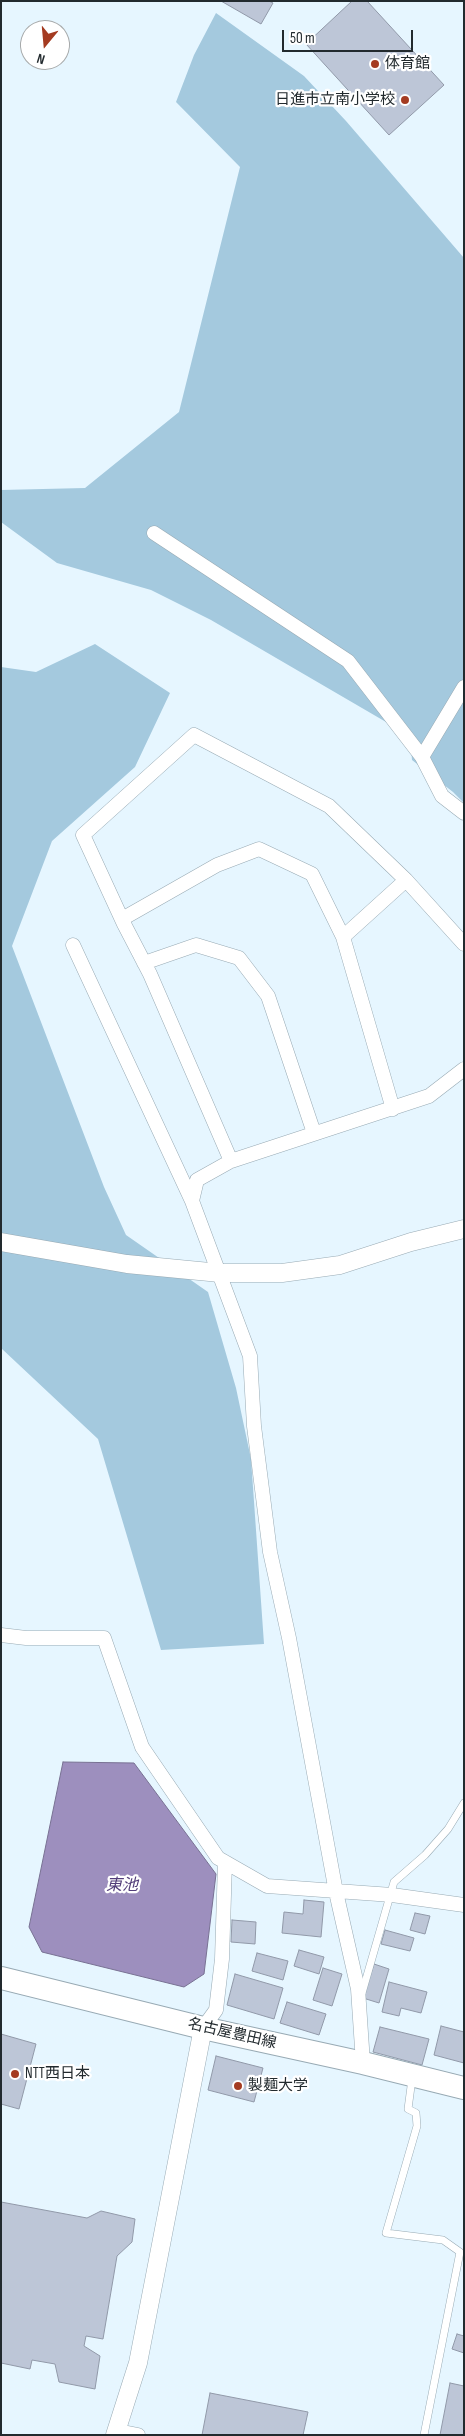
<!DOCTYPE html>
<meta charset="utf-8">
<style>
body{margin:0}
#map{position:relative;width:465px;height:2436px;overflow:hidden;background:#e6f6ff;font-family:"Sofia Sans Condensed",sans-serif}
canvas{display:block}
.frame{position:absolute;inset:0;border:2px solid #222a2e;pointer-events:none}
.north{position:absolute;left:20px;top:20px;width:50px;height:50px;box-sizing:border-box;background:#fff;border:1px solid #a7aaab;border-radius:50%;rotate:197deg;font-size:14px;font-weight:700;line-height:20px;text-align:center;color:#222a2e}
.north::after{content:'';display:block;margin:auto;width:18px;height:22px;background:#a43b21;clip-path:polygon(50% 0,100% 100%,50% 72%,0 100%)}
.scale{position:absolute;left:282px;top:30px;width:131px;height:22px;box-sizing:border-box;border:2px solid #222a2e;border-top:0;padding-left:6px;font-size:15px;line-height:18px;white-space:nowrap;color:#222a2e;-webkit-text-stroke:4px #fff;paint-order:stroke}
</style>
<div id="map">
<canvas width="465" height="2436"></canvas>
<div class="frame"></div>
<div class="north">N</div>
<div class="scale">50 m</div>
</div>
<script>
const ctx = document.querySelector('canvas').getContext('2d');
ctx.lineJoin = 'round';
function fillPath(path, color) { ctx.fillStyle = color; ctx.fill(path, 'evenodd'); }
const toPath = rows => new Path2D(rows.map(r => 'M' + r).join(''));
function strokePath(path, color, width, dash) { ctx.strokeStyle = color; ctx.lineWidth = width; ctx.lineCap = dash ? 'butt' : 'round'; ctx.setLineDash(dash || []); ctx.stroke(path); }
function drawText(font, color, halo, rows, align = 'center') {
  ctx.font = font + ' "Sofia Sans Condensed","Noto Sans JP",sans-serif'; ctx.lineWidth = 4.5; ctx.setLineDash([]); ctx.textBaseline = 'middle'; ctx.strokeStyle = halo; ctx.fillStyle = color; for (const [text, x, y, turn = 0] of rows) {
    ctx.save(); ctx.translate(x, y); ctx.rotate((+turn || 0) * Math.PI / 180); ctx.textAlign = isNaN(turn) ? turn : align; if (halo) ctx.strokeText(text, 0, 0); ctx.fillText(text, 0, 0); ctx.restore();
  }
}
fillPath(toPath([
 [216,13,304,76,346,121,464,258,464,803,453,792,412,760,410,736,211,620,151,590,57,563,1,522,1,490,85,488,179,412,240,167,176,102,194,55],
 [95,644,170,693,135,767,52,841,12,946,104,1187,126,1235,208,1292,236,1388,251,1459,264,1644,161,1650,98,1439,1,1348,1,667,36,672]
]), '#a4c9de');
const water = toPath([
 [63,1762,134,1763,216,1874,204,1974,184,1987,42,1952,29,1927,63,1762]
]);
fillPath(water, '#9d8fbe');
strokePath(water, '#787193', 1);
const building = toPath([
 [221,1,269,1,273,3,261,24,221,1],
 [352,1,367,1,444,85,389,135,306,44,352,1],
 [304,1900,324,1902,321,1937,282,1933,284,1912,303,1914,304,1900],
 [415,1913,430,1916,425,1934,410,1930,415,1913],
 [232,1920,256,1922,255,1944,231,1942,232,1920],
 [385,1930,414,1938,410,1951,381,1944,385,1930],
 [299,1950,324,1957,319,1974,294,1966,299,1950],
 [257,1953,288,1961,283,1980,252,1971,257,1953],
 [374,1964,389,1969,379,2003,363,1998,374,1964],
 [323,1968,342,1974,332,2006,313,2000,323,1968],
 [235,1974,283,1988,274,2019,227,2005,235,1974],
 [389,1982,427,1992,421,2013,401,2008,399,2016,382,2012,389,1982],
 [287,2002,326,2014,319,2035,280,2023,287,2002],
 [441,2026,464,2032,464,2063,434,2055,441,2026],
 [380,2027,429,2039,422,2065,373,2052,380,2027],
 [1,2034,36,2044,19,2109,1,2104,1,2034],
 [216,2056,263,2068,254,2102,208,2090,216,2056],
 [1,2202,87,2218,101,2211,135,2219,132,2242,117,2256,103,2339,86,2336,84,2346,100,2356,95,2389,59,2382,55,2364,32,2360,30,2369,1,2363,1,2202],
 [457,2334,464,2336,464,2353,452,2349,457,2334],
 [450,2383,464,2386,464,2435,440,2435,450,2383],
 [210,2393,308,2412,303,2435,202,2435,210,2393]
]);
fillPath(building, '#bdc6d7');
strokePath(building, '#9199a9', 1);
const service = toPath([
 [362,1993,394,1882,425,1855,448,1829,464,1803],
 [412,2079,408,2109,416,2113,417,2126,386,2233,443,2240,460,2252,424,2435]
]);
const minor = toPath([
 [154,533,348,661,422,757,442,796,464,813],
 [422,757,464,687],
 [122,919,217,865,259,849,312,874,343,937],
 [464,944,406,880,329,806,194,735,83,835,124,924,150,974,231,1161,429,1096,464,1069],
 [73,945,192,1201,250,1356,254,1426,270,1552,289,1638,336,1892,358,1989,363,2063],
 [144,963,196,945,239,958,268,996,314,1133],
 [393,1109,343,937,406,880],
 [192,1201,197,1180,231,1161],
 [1,1635,26,1638,104,1638,142,1747,218,1858,267,1886,392,1895,464,1905],
 [203,2028,216,2010,222,1959,225,1862],
 [118,2431,138,2435]
]);
const tertiary = toPath([
 [1,1242,127,1264,220,1273,282,1273,340,1265,411,1242,464,1229],
 [115,2435,138,2363,203,2028]
]);
const primary = toPath([
 [1,1978,203,2028,363,2063,464,2088]
]);
strokePath(service, '#98aab4', 8);
strokePath(minor, '#98aab4', 15);
strokePath(tertiary, '#98aab4', 19);
strokePath(primary, '#98aab4', 24);
strokePath(service, '#fff', 7);
strokePath(minor, '#fff', 14);
strokePath(tertiary, '#fff', 18);
strokePath(primary, '#fff', 22);
for (const [x, y, r, color] of [
 [375,64,5,"#a43b21"],
 [405,100,5,"#a43b21"],
 [15,2074,5,"#a43b21"],
 [238,2086,5,"#a43b21"]
]) { const dot = new Path2D(); dot.arc(x, y, r, 0, 2 * Math.PI); ctx.fillStyle = color; ctx.fill(dot); strokePath(dot, '#fff', 2); }
drawText('15px', '#222a2e', '#fff', [
 ["体育館",385,64],
 ["日進市立南小学校",395,100,"right"],
 ["NTT西日本",25,2074],
 ["製麺大学",248,2086]
], 'left');
drawText('15px', '#222a2e', '#fff', [
 ["名古屋豊田線",232,2034,13]
]);
drawText('italic 16px', '#523d79', '#fff', [
 ["東池",122,1886]
]);
</script>
